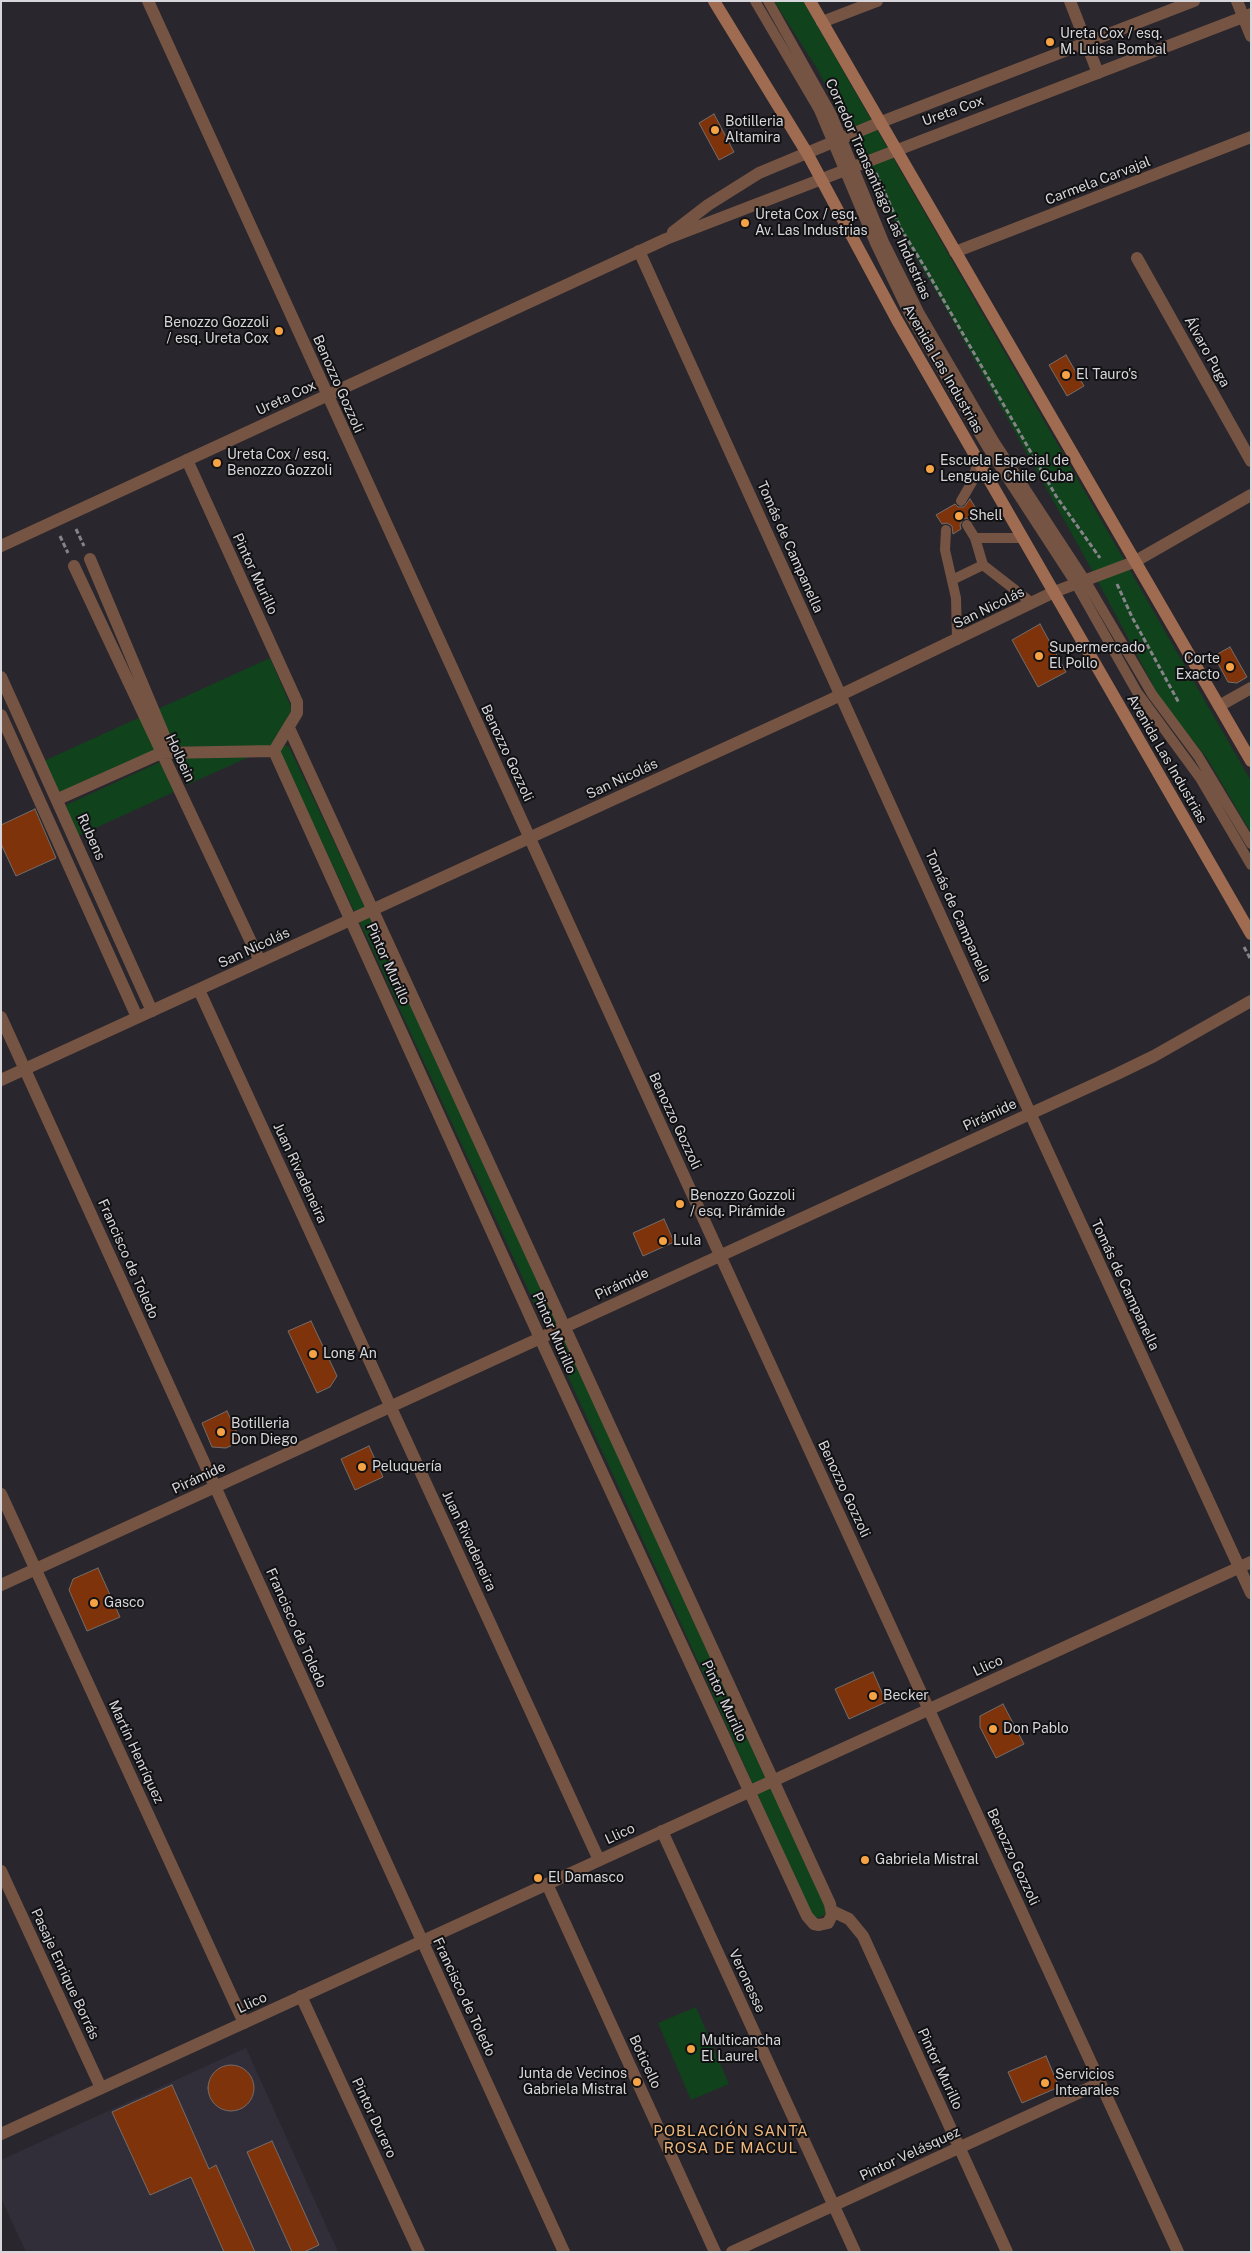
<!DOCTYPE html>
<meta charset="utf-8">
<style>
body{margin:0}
#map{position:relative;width:1252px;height:2253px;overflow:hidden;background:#29272d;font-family:"Public Sans",sans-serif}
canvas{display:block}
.frame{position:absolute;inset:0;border:2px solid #d7d6da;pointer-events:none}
</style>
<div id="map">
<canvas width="1252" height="2253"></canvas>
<div class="frame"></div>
</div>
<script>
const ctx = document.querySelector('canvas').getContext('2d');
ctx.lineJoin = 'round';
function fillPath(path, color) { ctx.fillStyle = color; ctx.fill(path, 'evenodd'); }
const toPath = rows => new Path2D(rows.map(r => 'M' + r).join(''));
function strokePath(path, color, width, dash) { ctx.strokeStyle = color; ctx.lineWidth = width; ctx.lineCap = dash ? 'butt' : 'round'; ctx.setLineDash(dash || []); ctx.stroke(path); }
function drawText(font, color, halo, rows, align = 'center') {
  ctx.font = font + ' "Public Sans",sans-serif'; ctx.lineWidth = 4; ctx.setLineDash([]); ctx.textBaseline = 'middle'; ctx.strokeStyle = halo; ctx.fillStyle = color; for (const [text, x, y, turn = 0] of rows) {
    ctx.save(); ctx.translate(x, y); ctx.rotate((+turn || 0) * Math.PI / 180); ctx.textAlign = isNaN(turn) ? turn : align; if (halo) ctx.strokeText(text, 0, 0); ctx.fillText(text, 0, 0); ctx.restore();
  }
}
fillPath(toPath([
 [246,2048,338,2252,26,2252,1,2198,1,2160]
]), '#322e39');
fillPath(toPath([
 [774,1,803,1,1251,781,1251,833,1207,758,1162,702,1087,561,941,300,869,177,818,70],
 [270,658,292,709,271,749,165,746,60,795,44,761],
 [285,745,289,747,429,1042,825,1904,825,1915,817,1918,811,1914,674,1608,369,942,279,752],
 [174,756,249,757,187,785],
 [160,762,174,792,78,836,64,806],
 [696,2007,729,2084,691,2100,658,2023]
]), '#10421c');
const building = toPath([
 [714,114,734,152,719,160,699,123,714,114],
 [1066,355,1084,386,1067,396,1049,365,1066,355],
 [970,499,981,517,973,522,967,518,963,519,960,525,961,529,953,534,952,526,947,523,942,524,936,515,955,504,958,507,964,507,970,499],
 [1040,624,1066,672,1038,687,1012,640,1040,624],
 [1230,647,1247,677,1237,683,1228,682,1214,656,1230,647],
 [35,809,56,858,16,876,1,844,1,825,35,809],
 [664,1219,674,1242,643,1256,633,1233,664,1219],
 [311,1321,337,1376,330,1387,317,1393,288,1331,311,1321],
 [227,1411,241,1441,226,1448,212,1447,202,1423,227,1411],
 [369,1446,383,1477,355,1490,341,1459,369,1446],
 [98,1568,120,1617,87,1631,69,1590,73,1579,98,1568],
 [873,1672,886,1702,849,1719,835,1689,873,1672],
 [1003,1704,1024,1744,996,1758,980,1727,980,1716,1003,1704],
 [1046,2056,1059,2087,1022,2103,1008,2072,1046,2056],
 '208 2088a23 23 0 1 1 46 0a23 23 0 1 1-46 0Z',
 [172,2085,209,2169,216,2165,255,2252,224,2252,191,2177,150,2195,112,2112,172,2085],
 [272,2141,319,2245,304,2252,292,2252,247,2152,272,2141]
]);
fillPath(building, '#7f330b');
strokePath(building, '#746d6a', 1);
strokePath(toPath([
 [876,173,901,229,924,266,1056,496,1100,558],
 [76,529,84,546],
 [60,536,68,553],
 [1117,584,1132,617,1179,703],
 [1244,947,1251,960]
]), '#868489', 3, [5, 2.5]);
strokePath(toPath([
 [755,1,819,110,875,243,909,314,987,447,1076,584,1137,692,1200,778,1251,865],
 [768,1,832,115,884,242,919,312,994,441,1085,580,1152,694,1198,756,1251,844],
 [961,501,972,482,978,461],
 [967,525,975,538,983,565,1032,603],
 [946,530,945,550,956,598,957,640],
 [975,538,1022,538],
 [952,580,983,565]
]), '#765443', 10);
strokePath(toPath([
 [1070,1,1098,73],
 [1237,1,1251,36],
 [822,22,877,1],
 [639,251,1030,1113,1251,1593],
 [955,252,1251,137],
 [1137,258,1251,461],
 [187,460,297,702,297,713,274,751],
 [90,559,171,752],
 [74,566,260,961],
 [1,677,152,1011],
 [1219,706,1251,688],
 [1,715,137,1017],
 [274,751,540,1338,807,1916,814,1924,819,1925,828,1923,832,1915,830,1904,289,728],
 [58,799,161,753,274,751],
 [199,990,599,1860],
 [1,1017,564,2252],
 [1,1494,244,2023],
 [662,1831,855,2252],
 [1,1871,101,2088],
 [547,1884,715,2252],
 [832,1911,849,1919,863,1936,1007,2252],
 [301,1996,419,2252],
 [732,2252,1100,2083]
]), '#765443', 12);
strokePath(toPath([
 [148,1,720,1255,1178,2252],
 [673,232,708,205,759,173,881,122,1194,1],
 [1,546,666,239,1251,14],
 [1,1080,828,701,1054,592,1134,562,1251,495],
 [1,1585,1117,1074,1154,1056,1251,1001],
 [1,2134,1251,1562]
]), '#765443', 12);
strokePath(toPath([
 [714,1,807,153,897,320,1251,934],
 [810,1,1251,761]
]), '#a06c51', 12);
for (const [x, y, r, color] of [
 [1050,42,5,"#f5a345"],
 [715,130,5,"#f5a345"],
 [745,223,5,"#f5a345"],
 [279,331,5,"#f5a345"],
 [1066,375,5,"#f5a345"],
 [217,463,5,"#f5a345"],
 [930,469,5,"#f5a345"],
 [959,516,5,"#f5a345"],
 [1039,656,5,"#f5a345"],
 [1230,667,5,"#f5a345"],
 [680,1204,5,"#f5a345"],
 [663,1241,5,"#f5a345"],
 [313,1354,5,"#f5a345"],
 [221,1432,5,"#f5a345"],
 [362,1467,5,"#f5a345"],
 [94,1603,5,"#f5a345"],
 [873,1696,5,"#f5a345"],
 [993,1729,5,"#f5a345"],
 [865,1860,5,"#f5a345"],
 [538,1878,5,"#f5a345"],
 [691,2049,5,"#f5a345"],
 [637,2082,5,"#f5a345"],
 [1045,2083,5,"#f5a345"]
]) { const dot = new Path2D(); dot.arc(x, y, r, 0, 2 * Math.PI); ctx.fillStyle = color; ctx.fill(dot); strokePath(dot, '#111113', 2); }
drawText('14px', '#d7d6da', '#111113', [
 ["Ureta Cox / esq.",1060,34],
 ["M. Luisa Bombal",1060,50],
 ["Botilleria",725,122],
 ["Altamira",725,138],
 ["Ureta Cox / esq.",755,215],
 ["Av. Las Industrias",755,231],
 ["Benozzo Gozzoli",269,323,"right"],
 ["/ esq. Ureta Cox",269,339,"right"],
 ["El Tauro's",1076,375],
 ["Ureta Cox / esq.",227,455],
 ["Benozzo Gozzoli",227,471],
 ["Escuela Especial de",940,461],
 ["Lenguaje Chile Cuba",940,477],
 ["Shell",969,516],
 ["Supermercado",1049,648],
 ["El Pollo",1049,664],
 ["Corte",1220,659,"right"],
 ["Exacto",1220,675,"right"],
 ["Benozzo Gozzoli",690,1196],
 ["/ esq. Pirámide",690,1212],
 ["Lula",673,1241],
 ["Long An",323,1354],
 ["Botilleria",231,1424],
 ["Don Diego",231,1440],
 ["Peluquería",372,1467],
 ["Gasco",104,1603],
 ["Becker",883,1696],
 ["Don Pablo",1003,1729],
 ["Gabriela Mistral",875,1860],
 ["El Damasco",548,1878],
 ["Multicancha",701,2041],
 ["El Laurel",701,2057],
 ["Junta de Vecinos",627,2074,"right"],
 ["Gabriela Mistral",627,2090,"right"],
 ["Servicios",1055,2075],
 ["Intearales",1055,2091]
], 'left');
drawText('14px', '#d7d6da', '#111113', [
 ["Ureta Cox",953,111,-20],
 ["Carmela Carvajal",1098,181,-21],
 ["Corredor Transantiago Las Industrias",878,189,66],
 ["Álvaro Puga",1207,352,61],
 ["Avenida Las Industrias",943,369,60],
 ["Benozzo Gozzoli",338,384,66],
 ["Ureta Cox",286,398,-25],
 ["Tomás de Campanella",790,547,66],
 ["Pintor Murillo",255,574,65],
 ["San Nicolás",989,608,-26],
 ["Benozzo Gozzoli",507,753,65],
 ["Holbein",180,758,65],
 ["Avenida Las Industrias",1167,759,60],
 ["San Nicolás",622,779,-25],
 ["Rubens",91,837,66],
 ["Tomás de Campanella",958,916,66],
 ["San Nicolás",254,948,-25],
 ["Pintor Murillo",388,964,66],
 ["Pirámide",990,1115,-25],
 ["Benozzo Gozzoli",675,1121,65],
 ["Juan Rivadeneira",300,1173,65],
 ["Francisco de Toledo",128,1259,66],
 ["Pirámide",622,1284,-25],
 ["Tomás de Campanella",1125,1285,65],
 ["Pintor Murillo",554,1333,66],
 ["Pirámide",199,1478,-25],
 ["Benozzo Gozzoli",844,1489,65],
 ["Juan Rivadeneira",469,1541,65],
 ["Francisco de Toledo",296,1628,66],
 ["Llico",988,1666,-25],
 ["Pintor Murillo",724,1701,65],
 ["Martín Henríquez",136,1752,65],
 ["Llico",620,1834,-25],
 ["Benozzo Gozzoli",1013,1857,65],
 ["Pasaje Enrique Borrás",65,1974,65],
 ["Veronesse",747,1981,65],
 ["Francisco de Toledo",464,1997,65],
 ["Llico",252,2003,-25],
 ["Boticello",645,2062,65],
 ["Pintor Murillo",940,2069,65],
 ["Pintor Durero",374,2118,65],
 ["Pintor Velásquez",910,2154,-25]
]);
ctx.letterSpacing = '1px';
drawText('15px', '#f0b77d', '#111113', [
 ["POBLACIÓN SANTA",731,2131],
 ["ROSA DE MACUL",731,2148]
]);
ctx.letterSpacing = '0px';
</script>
